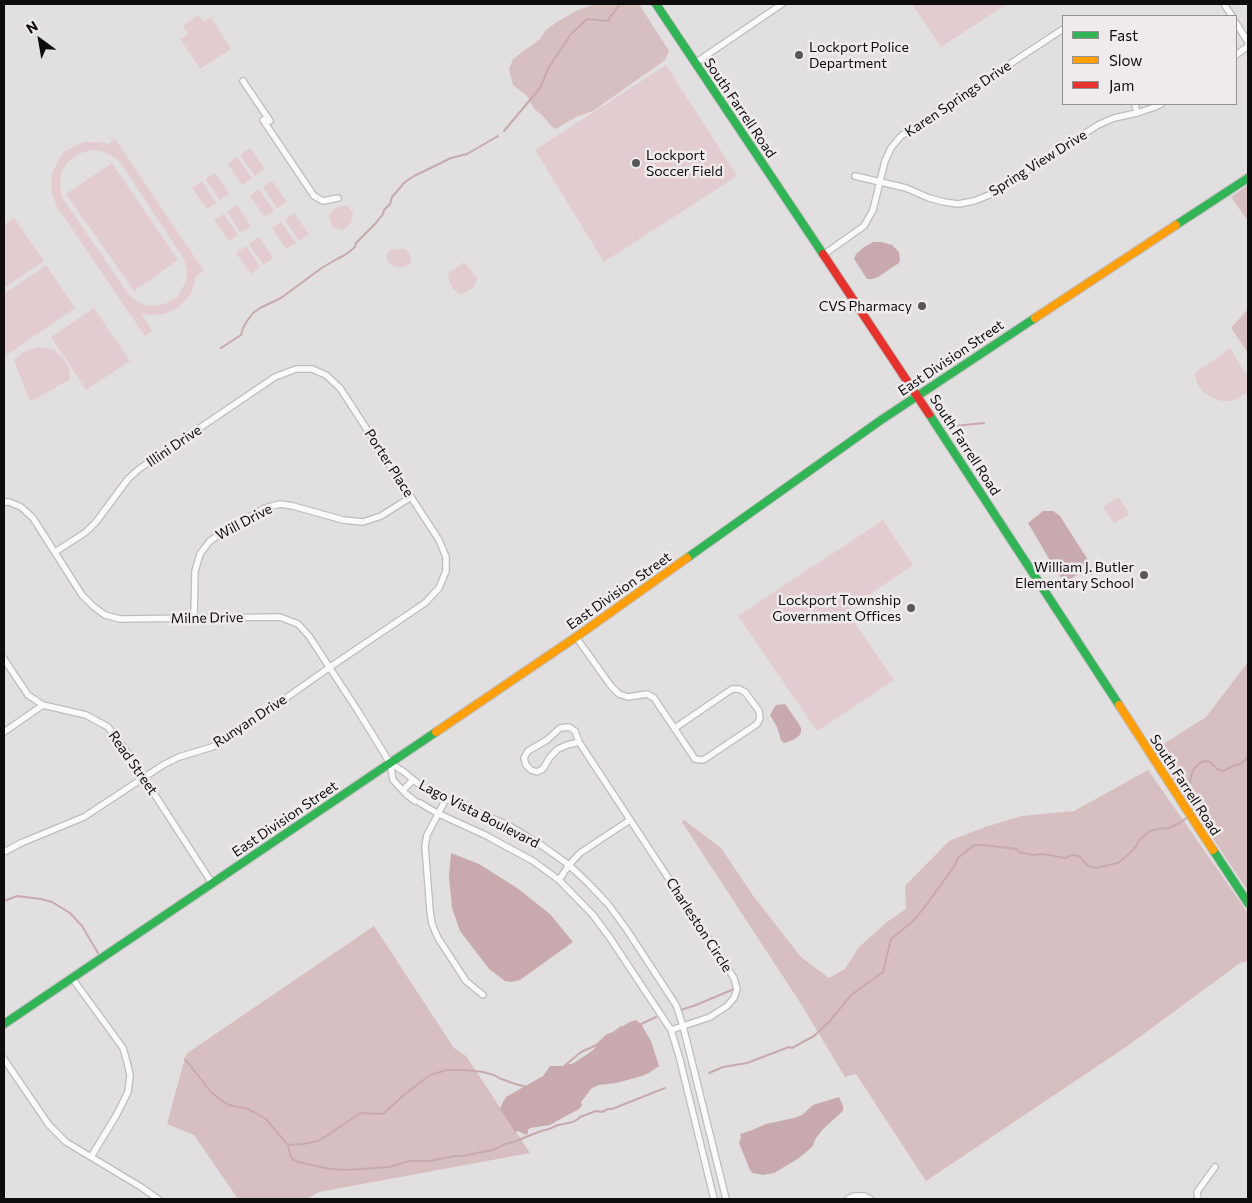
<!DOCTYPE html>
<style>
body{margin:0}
#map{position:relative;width:1252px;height:1203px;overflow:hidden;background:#e1dfe0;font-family:Commissioner,sans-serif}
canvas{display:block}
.frame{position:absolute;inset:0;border:5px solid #0e0c0d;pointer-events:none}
.legend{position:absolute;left:1062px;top:15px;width:175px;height:90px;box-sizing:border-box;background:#efebec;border:1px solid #959293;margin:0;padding:6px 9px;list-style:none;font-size:15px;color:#0e0c0d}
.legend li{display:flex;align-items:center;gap:10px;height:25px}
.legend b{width:25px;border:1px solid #959293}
.north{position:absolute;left:15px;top:15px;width:50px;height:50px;-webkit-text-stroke:4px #efebec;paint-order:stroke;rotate:328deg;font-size:14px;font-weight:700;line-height:20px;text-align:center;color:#0e0c0d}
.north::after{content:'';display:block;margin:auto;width:18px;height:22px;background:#0e0c0d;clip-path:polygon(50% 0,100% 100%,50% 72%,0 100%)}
</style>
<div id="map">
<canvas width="1252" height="1203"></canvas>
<div class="frame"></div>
<ul class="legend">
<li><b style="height:6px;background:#30b455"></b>Fast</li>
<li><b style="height:6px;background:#ff9f0a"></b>Slow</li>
<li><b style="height:6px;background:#e5322d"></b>Jam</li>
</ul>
<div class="north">N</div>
</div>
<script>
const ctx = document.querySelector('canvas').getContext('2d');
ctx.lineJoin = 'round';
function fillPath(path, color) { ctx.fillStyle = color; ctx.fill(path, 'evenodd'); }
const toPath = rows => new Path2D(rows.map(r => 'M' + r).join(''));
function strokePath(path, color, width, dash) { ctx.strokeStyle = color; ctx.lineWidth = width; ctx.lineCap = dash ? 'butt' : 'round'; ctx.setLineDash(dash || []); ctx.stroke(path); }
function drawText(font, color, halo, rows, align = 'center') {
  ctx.font = font + ' Commissioner,sans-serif'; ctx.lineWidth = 5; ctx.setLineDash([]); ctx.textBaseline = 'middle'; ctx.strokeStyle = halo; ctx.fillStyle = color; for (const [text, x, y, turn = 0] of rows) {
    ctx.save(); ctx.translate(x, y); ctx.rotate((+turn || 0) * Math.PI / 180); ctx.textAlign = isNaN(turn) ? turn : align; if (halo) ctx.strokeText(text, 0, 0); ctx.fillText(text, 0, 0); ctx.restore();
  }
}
fillPath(toPath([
 [912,4,1007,4,941,47],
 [198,15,204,22,211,17,231,49,200,69,180,39,188,34,183,26],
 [666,65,737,176,604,262,535,150],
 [115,139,204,271,196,276,192,291,188,297,177,308,164,314,149,315,141,313,152,331,145,336,57,207,52,193,51,179,53,171,60,158,64,152,71,148,84,142,99,142,108,144],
 [92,150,104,152,114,157,119,161,184,259,187,270,186,282,177,297,167,303,155,306,144,305,138,302,129,295,62,197,60,185,61,174,64,168,67,163,76,155,81,153],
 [250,148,265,169,255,176,240,155],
 [237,157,252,178,242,185,228,164],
 [112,163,178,260,134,291,66,194],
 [215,173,229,194,220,200,205,179],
 [202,181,216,203,207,209,192,188],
 [272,181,287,202,277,208,263,187],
 [259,189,274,211,264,217,250,196],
 [237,205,251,226,241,233,227,212],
 [346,205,353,212,351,223,343,230,332,227,329,216,335,208],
 [294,213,309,234,299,241,285,220],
 [224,214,238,235,229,241,214,220],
 [14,218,44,261,4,288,4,225],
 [281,222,296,243,286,249,272,228],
 [259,237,273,258,264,265,249,244],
 [246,246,260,267,251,274,236,253],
 [391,249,405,249,411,256,410,264,404,267,396,267,387,262,387,254],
 [464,262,477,278,474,287,461,295,453,289,448,278,449,272,455,269],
 [46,265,75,308,4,357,4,294],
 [94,308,130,361,86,390,51,337],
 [38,347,54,350,63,358,69,368,70,379,34,400,29,399,14,360,25,351],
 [1229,349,1231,349,1233,351,1233,354,1248,377,1248,391,1237,399,1229,401,1222,401,1215,399,1203,392,1197,383,1195,373,1223,354,1227,350],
 [1117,498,1119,498,1129,512,1128,515,1115,523,1113,522,1104,508,1104,506],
 [883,520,913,565,850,608,847,612,894,680,817,731,738,616]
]), '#e3cccf');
fillPath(toPath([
 [595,4,639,4,669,51,665,60,624,89,593,111,576,117,556,129,552,127,542,115,534,109,527,96,513,85,509,69,513,59,540,39,546,30,557,22,576,11],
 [1248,185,1248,221,1231,197],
 [1248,309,1248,353,1231,328],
 [1248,662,1248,891,1154,750,1206,717],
 [1148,770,1248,913,1248,961,1240,963,1126,1047,926,1181,856,1074,845,1077,801,1004,682,822,684,820,721,848,754,897,801,957,829,978,845,969,859,947,887,922,906,909,905,886,949,841,985,827,1022,816,1074,811],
 [374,926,454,1048,466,1056,530,1153,319,1192,307,1199,238,1199,194,1135,167,1124,186,1054]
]), '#d7bec1');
fillPath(toPath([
 [873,242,881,242,892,245,899,252,900,260,899,263,878,277,872,279,867,279,854,259,856,254,864,247],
 [1043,511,1053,511,1060,516,1088,560,1089,565,1087,568,1069,580,1065,580,1060,576,1052,564,1028,523],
 [785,704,799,724,801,728,801,732,799,736,793,740,784,743,781,740,777,727,770,715,776,705],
 [451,853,479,864,517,888,550,914,573,942,520,980,511,982,505,981,489,969,460,931,452,908,449,877],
 [636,1020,641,1024,651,1041,659,1066,649,1073,642,1076,616,1083,599,1085,592,1088,581,1102,582,1105,579,1109,555,1122,550,1125,530,1128,528,1130,528,1133,526,1135,518,1131,515,1132,500,1109,503,1102,506,1097,543,1076,550,1066,563,1066,574,1063,592,1051,595,1048,597,1043,607,1034,613,1032,621,1026,623,1026,630,1022],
 [839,1097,843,1106,843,1111,823,1129,816,1138,812,1147,799,1158,774,1173,763,1175,753,1173,750,1170,739,1143,741,1138,740,1134,752,1130,766,1124,794,1118,802,1115,813,1105]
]), '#c8aaae');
strokePath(toPath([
 [504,131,540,88,549,67,571,34,586,20,589,19,607,21,609,20,610,16,612,15,620,4],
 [221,348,241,335,243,328,247,321,253,313,260,308,281,298,323,267,337,259,343,256,349,252,355,247,356,243,376,223,383,214,384,210,390,204,392,197,405,182,414,176,439,164,451,158,467,154,498,136],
 [945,427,984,423],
 [1192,808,1193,805,1187,793,1193,770,1201,762,1205,761,1210,762,1217,769,1223,771,1235,765,1241,764,1248,757],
 [4,901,17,896,41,899,52,902,70,913,82,926,98,953],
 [681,1010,696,1005,734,989],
 [639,1025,656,1017],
 [185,1059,211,1092,221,1100,229,1105,248,1109,266,1119,286,1143,288,1145,290,1154,292,1159,298,1162,330,1169,345,1170,389,1167,409,1161,430,1161,455,1156,462,1156,493,1150,505,1144,516,1141,541,1131,549,1129,558,1125,573,1122,578,1119,580,1117,596,1111,602,1112,608,1109,612,1109,665,1088],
 [563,1067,581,1052,599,1044],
 [709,1073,723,1067,747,1063,789,1047,792,1048,814,1036,829,1022,851,995,883,972,891,939,913,921,927,904,955,865,958,858,972,847,975,845,983,845,1017,849,1019,852,1033,855,1043,854,1065,858,1072,855,1079,856,1088,866,1096,868,1118,863,1130,853,1137,845,1139,840,1150,831,1157,829,1169,828,1180,823,1188,817],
 [288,1145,303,1144,318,1141,331,1133,360,1113,383,1114,405,1094,430,1075,447,1070,465,1070,483,1072,494,1075,499,1078,515,1084,527,1087]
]), '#c8aaae', 2);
const street = toPath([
 [1224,4,1232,16],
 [1236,23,1248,42],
 [1236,55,1248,46],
 [695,63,782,4],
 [243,81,270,121],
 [1135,104,1137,113],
 [263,120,314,196,323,201,338,198],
 [855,176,906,188,929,198,944,202,958,204,974,201,989,195,1098,125,1114,118,1137,113,1155,107,1161,104],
 [823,255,864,226,873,210,885,161,891,148,901,136,1063,29],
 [4,502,9,502,21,507,33,518,82,595,93,606,105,615,120,619,280,617,298,624,309,636,358,711,390,763,393,780,406,794,415,801],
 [194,618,195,571,200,554,210,541,221,533,265,508,280,504,293,506,343,520,363,522,381,516,411,497],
 [576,637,611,686,619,694,628,697,647,694,654,698,695,759,701,760,705,759,757,724,760,718,759,711,745,692,739,689,732,689,675,728],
 [4,659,28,695,43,705,86,715,108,727,127,752,212,883],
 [4,732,43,705],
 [579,742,567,745,558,749,550,757,543,769,537,772,531,770,526,765,524,758,528,751,547,740,560,728,569,727,575,731,579,742,734,978,737,989,734,998,727,1006,710,1017,671,1030],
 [390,763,404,772,421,786,446,799,508,825,541,845,569,865,588,883,608,904,627,930,676,1005,683,1026,726,1199],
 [403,790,413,780],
 [446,799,427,835,425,846,430,911,432,924,438,938,466,981,483,995],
 [420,803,437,813,485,835,533,861,559,880,593,915,610,938,671,1030,679,1056,714,1199],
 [4,852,21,843,84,817,163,765,179,757,212,747,228,739,330,667,425,603,439,588,446,571,446,557,439,540,340,388,326,375,312,369,296,369,275,377,139,469,128,479,96,522,86,532,55,552],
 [559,880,569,865,580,853,630,820],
 [72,978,123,1048,127,1062,130,1075,128,1092,117,1114,91,1157],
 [4,1059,49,1125,66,1142,141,1187,158,1199],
 [848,1199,854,1196,864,1196,870,1199],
 [1198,1199,1197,1192,1215,1167]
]);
const fast = toPath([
 [656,4,823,254],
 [1176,225,1248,178],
 [929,414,1119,705],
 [687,558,881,420,1035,318],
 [1213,850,1248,903],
 [4,1024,436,732]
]);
const slow = toPath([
 [1035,318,1176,225],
 [1119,705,1213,850],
 [436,732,576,637,687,558]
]);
const jam = toPath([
 [823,254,929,414]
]);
strokePath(street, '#bebcbc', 8);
strokePath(fast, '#bebcbc', 10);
strokePath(slow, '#bebcbc', 10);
strokePath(jam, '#bebcbc', 10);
strokePath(street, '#fafafa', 5.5);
strokePath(fast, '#30b455', 8);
strokePath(slow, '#ff9f0a', 8);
strokePath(jam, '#e5322d', 8);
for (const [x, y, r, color] of [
 [799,55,5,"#585657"],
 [636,163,5,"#585657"],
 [922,306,5,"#585657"],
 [1144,575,5,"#585657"],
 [911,608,5,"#585657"]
]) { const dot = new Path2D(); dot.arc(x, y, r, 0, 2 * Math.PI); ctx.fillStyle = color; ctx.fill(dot); strokePath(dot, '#efebec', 2); }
drawText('14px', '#0e0c0d', '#efebec', [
 ["Lockport Police",809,47,"left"],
 ["Department",809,63,"left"],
 ["Lockport",646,155,"left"],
 ["Soccer Field",646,171,"left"],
 ["CVS Pharmacy",912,306],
 ["William J. Butler",1134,567],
 ["Elementary School",1134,583],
 ["Lockport Township",901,600],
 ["Government Offices",901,616]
], 'right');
drawText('14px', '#0e0c0d', '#efebec', [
 ["Karen Springs Drive",958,99,-34],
 ["South Farrell Road",740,108,56],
 ["Spring View Drive",1038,163,-32],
 ["East Division Street",951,358,-34],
 ["South Farrell Road",965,445,57],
 ["Illini Drive",174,446,-34],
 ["Porter Place",389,463,57],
 ["Will Drive",244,522,-28],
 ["East Division Street",619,591,-35],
 ["Milne Drive",207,618,-1],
 ["Runyan Drive",250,721,-33],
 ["Read Street",133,763,55],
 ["South Farrell Road",1185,785,57],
 ["Lago Vista Boulevard",479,814,27],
 ["East Division Street",285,819,-34],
 ["Charleston Circle",699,925,57]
]);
</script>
